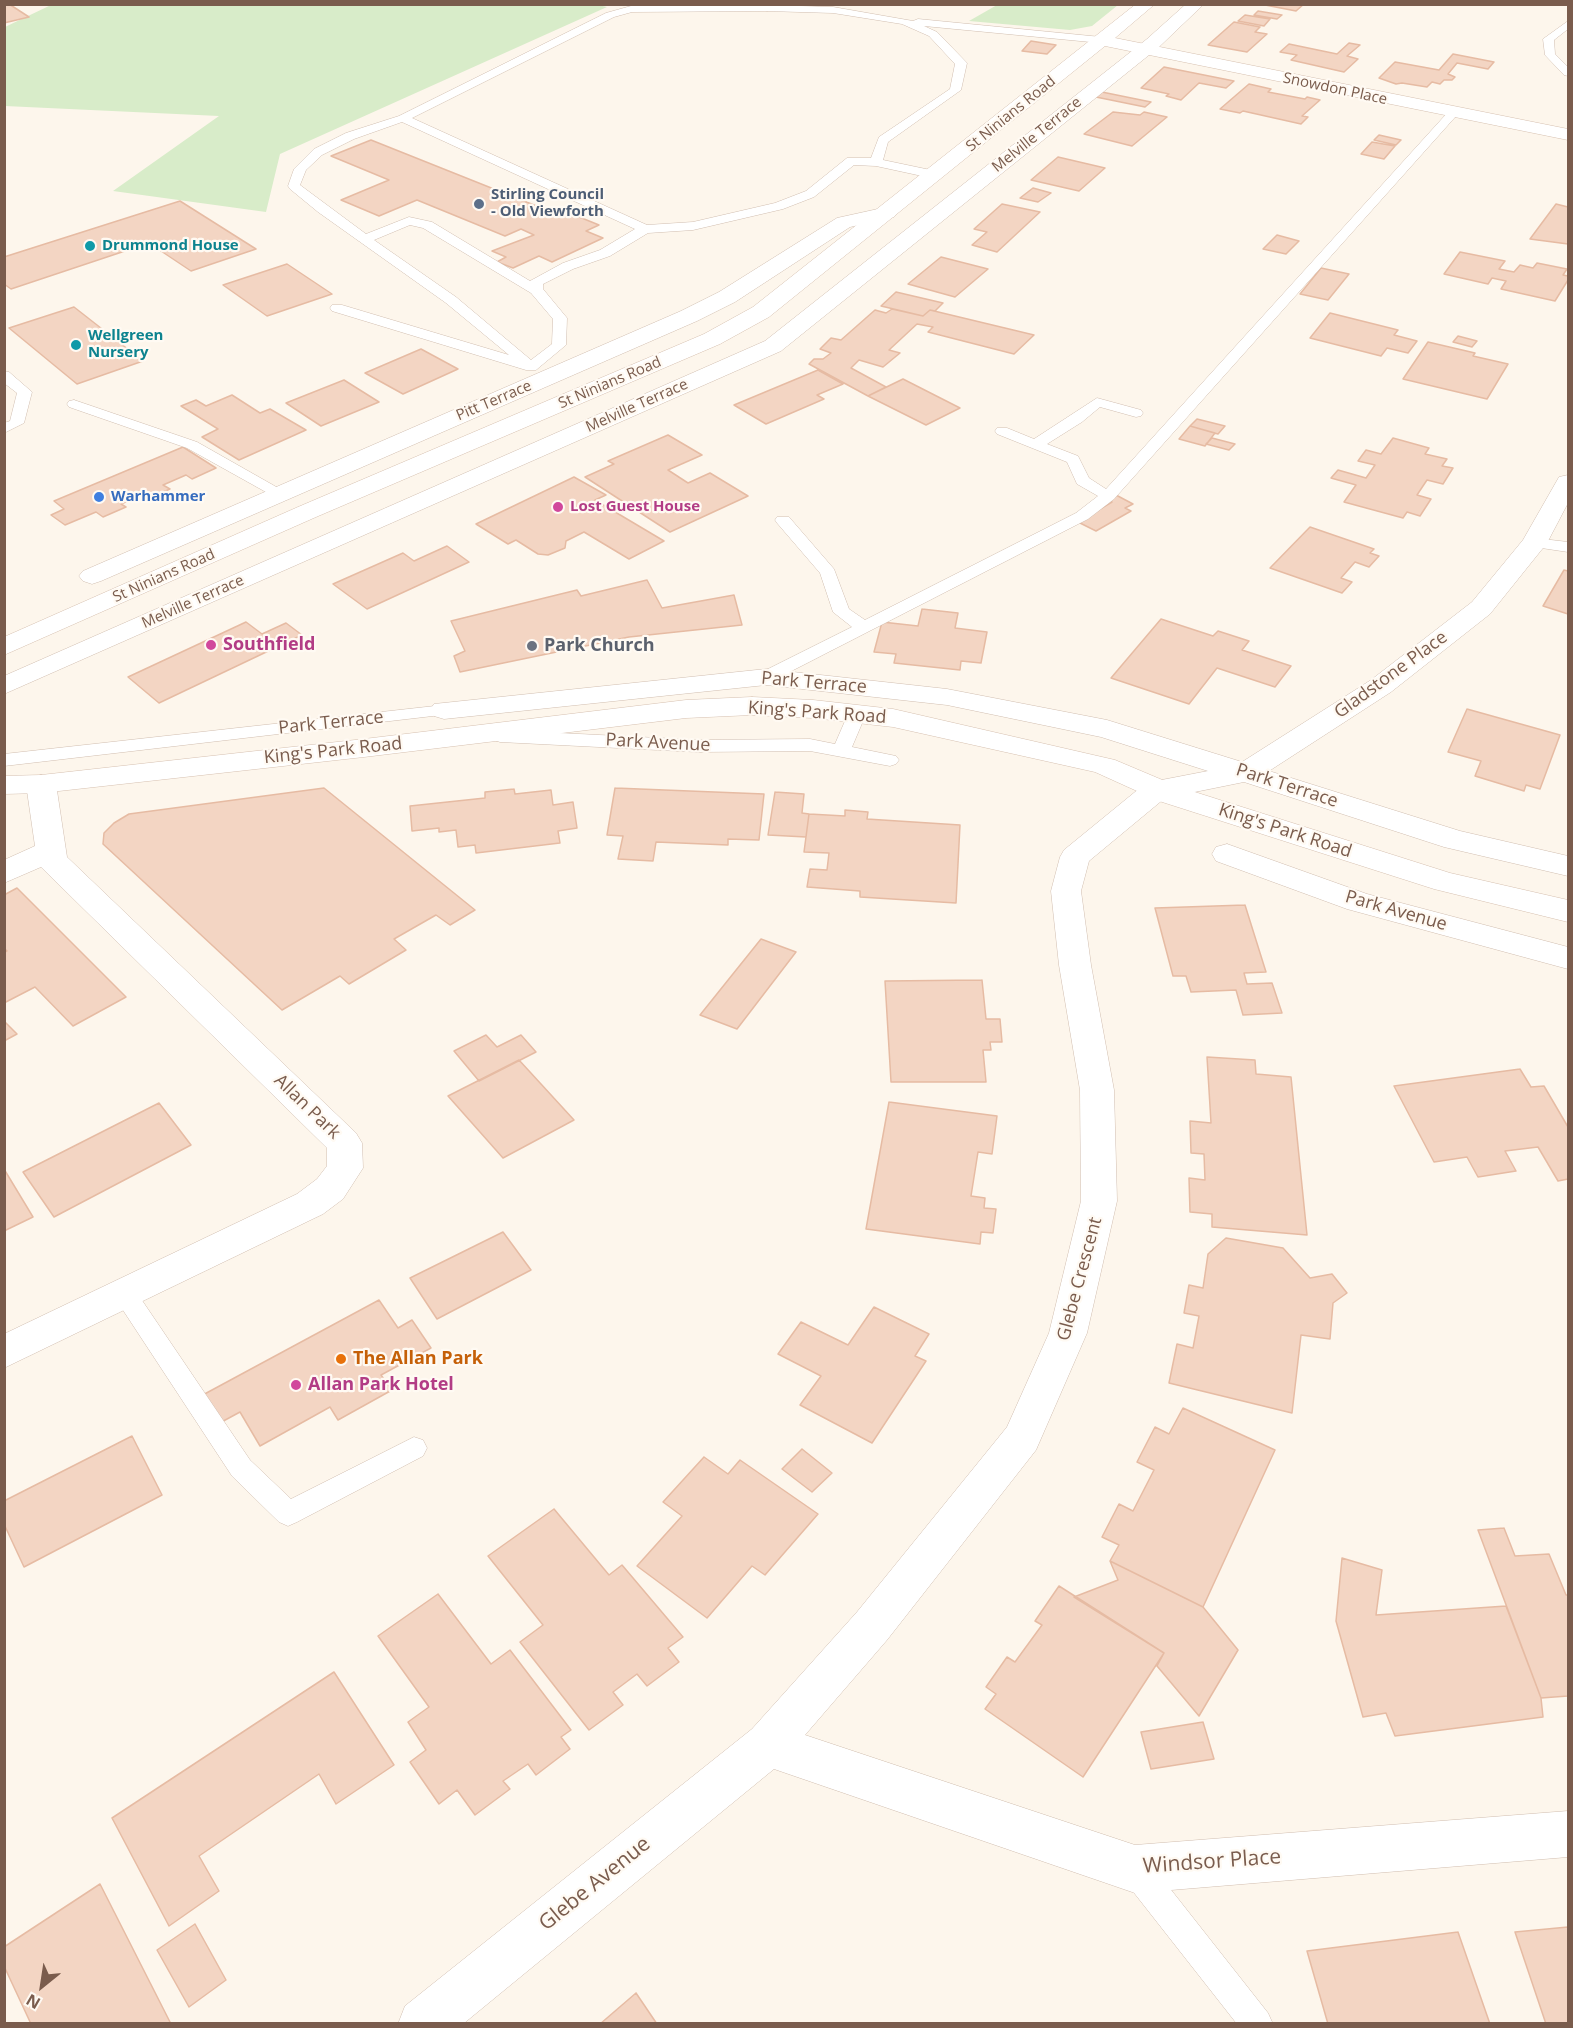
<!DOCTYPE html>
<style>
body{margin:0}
#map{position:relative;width:1573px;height:2028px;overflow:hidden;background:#fdf6ec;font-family:"Open Sans",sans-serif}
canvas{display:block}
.frame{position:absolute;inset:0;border:6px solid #7a5c4d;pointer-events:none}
.north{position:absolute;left:12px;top:1956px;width:60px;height:60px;-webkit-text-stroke:4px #fffaf3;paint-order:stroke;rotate:210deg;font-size:16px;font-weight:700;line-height:24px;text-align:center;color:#7a5c4d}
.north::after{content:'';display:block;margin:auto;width:21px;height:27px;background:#7a5c4d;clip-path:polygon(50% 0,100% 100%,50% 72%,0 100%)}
</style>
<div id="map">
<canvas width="1573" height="2028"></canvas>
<div class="frame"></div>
<div class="north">N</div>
</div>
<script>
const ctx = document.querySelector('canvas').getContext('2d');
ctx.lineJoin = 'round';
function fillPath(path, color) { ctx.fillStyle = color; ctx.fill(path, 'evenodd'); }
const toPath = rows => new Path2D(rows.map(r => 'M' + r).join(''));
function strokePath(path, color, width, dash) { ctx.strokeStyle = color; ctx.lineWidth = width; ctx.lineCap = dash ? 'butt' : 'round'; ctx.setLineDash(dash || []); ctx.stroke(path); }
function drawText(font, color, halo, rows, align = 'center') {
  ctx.font = font + ' "Open Sans",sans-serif'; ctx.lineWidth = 4.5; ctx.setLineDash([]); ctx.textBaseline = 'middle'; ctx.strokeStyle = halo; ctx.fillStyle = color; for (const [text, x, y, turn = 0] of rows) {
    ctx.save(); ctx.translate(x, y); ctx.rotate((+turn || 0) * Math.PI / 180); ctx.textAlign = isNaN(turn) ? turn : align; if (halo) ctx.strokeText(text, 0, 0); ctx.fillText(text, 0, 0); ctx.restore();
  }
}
fillPath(toPath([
 [594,4,607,7,280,154,266,212,113,191,219,116,5,106,5,27,51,5],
 [997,5,997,4,1118,5,1092,26,1070,30,969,21]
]), '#d8ecc9');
const building = toPath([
 [4,4,9,4,29,17,4,23,4,4],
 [1260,4,1304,4,1296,11,1260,4],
 [1258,11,1282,15,1277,19,1254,15,1258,11],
 [1245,15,1270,19,1264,26,1238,21,1245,15],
 [1234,22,1260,27,1255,32,1267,34,1247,52,1208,45,1234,22],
 [1031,41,1056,45,1047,54,1022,51,1031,41],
 [1349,43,1360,45,1347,56,1358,59,1344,72,1291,60,1297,55,1280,52,1289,44,1337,54,1349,43],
 [1453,54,1494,62,1488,69,1457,63,1448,74,1455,77,1452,80,1444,80,1440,84,1432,82,1427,87,1402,83,1396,84,1379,78,1395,62,1439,70,1453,54],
 [1164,67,1234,81,1226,88,1199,83,1181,100,1166,96,1169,94,1141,88,1164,67],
 [1249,84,1271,89,1268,92,1305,99,1307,97,1320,100,1302,116,1308,117,1301,124,1243,111,1240,113,1220,109,1249,84],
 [1097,91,1151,102,1145,107,1091,96,1097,91],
 [1113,112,1140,115,1144,112,1167,117,1132,146,1084,134,1113,112],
 [1379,135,1401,140,1396,145,1374,140,1379,135],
 [371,140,549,211,557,208,599,225,586,231,603,238,552,262,539,256,513,268,497,262,506,257,492,251,534,235,521,229,505,236,417,200,379,216,341,200,389,180,331,156,371,140],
 [1372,142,1395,146,1384,159,1361,154,1372,142],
 [1058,157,1105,168,1079,191,1031,180,1058,157],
 [1033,188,1051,193,1038,202,1020,198,1033,188],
 [180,201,256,249,191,271,149,243,11,289,4,284,4,257,180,201],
 [1002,204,1040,212,997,252,972,245,987,232,974,229,1002,204],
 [1556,204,1568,207,1568,244,1530,239,1556,204],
 [1277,235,1299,241,1286,254,1263,249,1277,235],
 [1460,252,1505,261,1499,269,1514,272,1520,265,1533,268,1537,263,1567,269,1563,275,1568,276,1568,280,1555,301,1501,289,1506,281,1492,278,1488,284,1444,274,1460,252],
 [941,257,988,269,955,297,908,284,941,257],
 [287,264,332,294,267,316,223,285,287,264],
 [1321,268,1349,274,1328,300,1300,294,1321,268],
 [896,292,943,303,935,311,930,310,923,316,881,306,896,292],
 [74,307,143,361,77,384,9,328,74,307],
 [892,309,923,316,930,310,1034,335,1014,354,928,332,933,327,917,324,889,350,900,353,883,367,859,360,851,368,886,387,868,396,809,364,814,359,823,359,831,353,820,349,831,338,841,340,875,310,886,313,892,309],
 [1330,313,1398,330,1394,335,1417,341,1408,353,1387,348,1381,356,1310,338,1330,313],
 [1458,336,1477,341,1472,347,1453,342,1458,336],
 [1428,342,1475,353,1473,356,1508,364,1487,399,1403,379,1428,342],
 [421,349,458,369,403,394,365,373,421,349],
 [818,370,843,384,817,395,824,399,766,424,734,405,818,370],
 [903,379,960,408,926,425,868,396,903,379],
 [344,380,379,402,321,426,286,403,344,380],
 [232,395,260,413,270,409,306,430,239,460,202,437,218,429,181,406,196,400,206,406,232,395],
 [1197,419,1225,426,1218,434,1190,426,1197,419],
 [1190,426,1215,433,1205,446,1179,439,1190,426],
 [668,435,702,455,668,470,688,483,710,473,748,496,670,532,585,477,614,464,608,461,668,435],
 [1212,438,1235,444,1229,450,1206,444,1212,438],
 [1393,438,1429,448,1425,454,1447,459,1442,466,1453,468,1443,484,1427,480,1417,495,1431,499,1420,516,1407,512,1403,518,1344,502,1356,485,1331,478,1338,470,1366,478,1375,465,1358,461,1366,450,1381,454,1393,438],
 [183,447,216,468,192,479,186,475,163,485,170,489,150,498,144,494,121,504,126,507,103,517,96,512,65,525,51,515,64,509,54,501,183,447],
 [574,477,606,495,595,500,664,541,629,559,584,532,566,541,565,548,548,555,538,554,516,540,508,544,476,524,574,477],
 [1116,495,1133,504,1125,508,1131,511,1096,531,1078,522,1112,502,1107,500,1116,495],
 [1310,527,1374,549,1370,553,1379,556,1369,567,1355,562,1341,578,1352,582,1342,593,1270,568,1310,527],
 [447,546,469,562,367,609,333,584,403,553,414,561,447,546],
 [1564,570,1568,571,1568,614,1543,606,1564,570],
 [647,580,662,608,734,595,742,625,629,637,460,672,454,656,465,651,451,621,577,590,581,596,647,580],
 [922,609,958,613,955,628,987,632,981,663,961,661,960,670,894,663,896,654,874,652,882,622,918,626,922,609],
 [1161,619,1213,636,1218,631,1249,641,1242,650,1291,666,1275,687,1217,668,1189,704,1111,678,1161,619],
 [246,622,262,634,286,623,302,635,159,703,128,677,246,622],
 [1467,709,1560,735,1540,789,1526,785,1524,791,1475,776,1481,761,1448,752,1467,709],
 [324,788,475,910,450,925,436,915,394,939,406,950,349,984,340,976,282,1010,103,844,104,833,114,823,129,814,324,788],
 [615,788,764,794,759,840,728,839,728,845,656,842,653,861,618,859,623,836,607,835,615,788],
 [514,789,515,794,551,790,553,805,573,802,577,828,558,831,560,843,476,853,475,845,458,847,456,830,439,832,439,828,412,831,410,806,485,798,485,792,514,789],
 [775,792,804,794,802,813,809,814,806,837,768,835,775,792],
 [845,810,868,812,867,819,960,825,956,903,860,897,860,891,807,887,810,869,827,870,829,853,804,852,809,814,845,816,845,810],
 [17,888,126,997,73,1026,35,987,4,1003,4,953,7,951,4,948,4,895,17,888],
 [1245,905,1266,972,1244,973,1247,984,1272,983,1282,1013,1243,1015,1236,990,1191,992,1186,976,1173,976,1155,908,1245,905],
 [761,939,796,952,737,1029,700,1015,761,939],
 [982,980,986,1019,1000,1019,1002,1042,990,1042,991,1050,983,1050,986,1082,891,1082,885,981,982,980],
 [4,1021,17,1034,4,1041,4,1021],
 [486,1035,497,1047,521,1035,536,1052,479,1081,454,1051,486,1035],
 [1207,1057,1255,1060,1256,1074,1291,1077,1307,1235,1212,1227,1212,1214,1190,1212,1189,1178,1205,1180,1204,1154,1191,1153,1190,1121,1211,1123,1207,1057],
 [519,1060,574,1120,503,1158,448,1096,519,1060],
 [1520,1069,1531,1087,1544,1086,1568,1127,1568,1179,1558,1181,1538,1147,1505,1151,1516,1171,1478,1177,1467,1157,1434,1162,1394,1086,1520,1069],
 [889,1102,997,1116,992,1154,978,1152,971,1196,985,1198,984,1208,996,1209,993,1233,981,1232,980,1244,866,1229,889,1102],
 [159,1103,191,1145,54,1217,23,1172,159,1103],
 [4,1169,33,1217,4,1231,4,1169],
 [503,1232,531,1270,437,1319,410,1278,503,1232],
 [1226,1238,1283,1248,1310,1278,1332,1274,1347,1293,1333,1303,1330,1339,1301,1335,1292,1413,1169,1383,1177,1344,1193,1348,1199,1316,1184,1313,1189,1285,1203,1288,1208,1254,1226,1238],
 [379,1300,398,1328,412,1320,431,1348,381,1375,392,1390,338,1420,330,1407,260,1446,240,1412,216,1425,199,1397,379,1300],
 [874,1307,929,1334,915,1356,926,1361,872,1443,800,1405,821,1376,778,1354,801,1322,848,1345,874,1307],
 [1183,1408,1275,1450,1203,1607,1110,1561,1119,1545,1102,1537,1119,1504,1133,1511,1154,1470,1137,1462,1155,1427,1169,1434,1183,1408],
 [132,1436,162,1495,24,1567,4,1524,4,1501,132,1436],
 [802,1449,832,1473,812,1492,782,1469,802,1449],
 [704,1457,728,1474,740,1460,818,1514,765,1575,752,1566,707,1618,637,1566,682,1516,663,1502,704,1457],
 [554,1509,609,1575,622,1565,683,1637,668,1648,679,1662,647,1686,637,1674,613,1692,623,1705,589,1730,520,1642,543,1625,488,1556,554,1509],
 [1504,1528,1515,1556,1549,1554,1566,1595,1568,1595,1568,1696,1541,1698,1478,1530,1504,1528],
 [1342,1558,1382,1570,1376,1615,1506,1606,1541,1698,1543,1717,1395,1736,1386,1713,1363,1717,1336,1621,1342,1558],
 [1110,1561,1203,1607,1238,1650,1199,1716,1157,1666,1164,1653,1074,1597,1118,1580,1110,1561],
 [1059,1586,1164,1653,1083,1777,985,1709,996,1694,986,1687,1007,1657,1015,1662,1042,1625,1035,1621,1059,1586],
 [438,1594,491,1664,510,1650,571,1730,561,1737,570,1749,536,1775,528,1764,503,1781,510,1789,475,1815,457,1790,439,1804,410,1762,426,1750,408,1722,429,1707,378,1636,438,1594],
 [334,1672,394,1765,336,1804,319,1774,199,1856,219,1891,169,1926,112,1818,334,1672],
 [1203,1722,1214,1759,1151,1769,1141,1732,1203,1722],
 [100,1884,171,2024,31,2024,4,1966,4,1947,100,1884],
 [195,1924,226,1980,189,2007,157,1950,195,1924],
 [1568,1927,1568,2024,1546,2024,1515,1932,1568,1927],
 [1458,1932,1490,2024,1328,2024,1307,1951,1458,1932],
 [636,1993,657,2024,600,2024,636,1993]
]);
fillPath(building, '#f3d5c3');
strokePath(building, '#e6bba3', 1.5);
const lane = toPath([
 [767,5,833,7,913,21,918,19,1101,37,1106,40,1101,43,924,26,937,32,967,63,961,90,888,142,883,160,940,172,940,178,936,179,876,166,854,165,814,197,783,209,693,230,648,233,610,256,573,269,543,284,543,289,567,318,566,345,536,370,526,370,332,311,330,308,332,305,342,305,509,355,446,303,318,212,290,189,288,186,294,169,314,149,346,133,399,116,606,13,631,6,767,5],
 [767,11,833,13,902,24,929,36,955,64,950,89,879,137,871,158,847,158,806,191,775,203,693,222,647,225,412,118,614,17,632,12,767,11],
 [402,122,635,229,600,250,563,263,530,281,432,222,409,217,366,234,300,185,306,170,322,155,354,139,402,122],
 [410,225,423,228,531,293,553,319,552,344,531,360,456,297,374,240,410,225],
 [1568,21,1568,29,1554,40,1555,54,1568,67,1568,76,1564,75,1545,55,1543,39,1568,21],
 [1453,110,1457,111,1457,115,1114,499,1088,519,772,681,760,681,757,677,760,673,852,627,833,612,820,573,777,523,775,520,777,517,789,517,834,569,849,609,865,620,1076,513,1098,496,1077,484,1067,462,997,434,995,431,997,428,1007,428,1034,439,1097,398,1141,410,1143,413,1141,416,1136,417,1100,407,1082,422,1047,444,1078,456,1089,478,1106,489,1449,111,1453,110],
 [4,371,9,372,32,392,24,423,4,433,4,423,10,421,17,393,4,383,4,371],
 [74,400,197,442,287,493,279,498,273,496,187,448,69,407,67,404,69,401,74,400],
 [1534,538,1568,542,1568,552,1528,546,1526,543,1534,538],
 [444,705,450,706,453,710,450,714,4,766,4,754,444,705],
 [857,709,863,710,866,714,852,747,896,756,899,760,896,764,890,766,810,751,698,752,500,742,494,740,491,736,494,732,500,730,698,740,810,739,835,744,848,714,851,710,857,709],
 [125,1284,133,1287,250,1460,291,1499,414,1437,423,1440,427,1448,423,1456,297,1522,288,1526,279,1522,232,1476,117,1301,113,1294,117,1287,125,1284],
 [1135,1854,1146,1858,1268,2013,1273,2024,1237,2024,1124,1880,1120,1869,1124,1858,1135,1854]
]);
const street = toPath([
 [1186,4,1204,4,1159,47,781,351,4,694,4,676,765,341,1147,39,1186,4],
 [887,207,894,209,897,213,894,217,850,227,735,302,697,321,101,581,92,584,83,581,79,576,83,571,681,311,719,292,837,218,887,207],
 [1568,475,1568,503,1547,543,1490,614,1391,692,1269,771,1460,831,1568,856,1568,876,1444,847,1244,782,1165,798,1089,861,1081,891,1091,965,1114,1090,1117,1201,1087,1333,1036,1450,887,1640,805,1735,1135,1845,1568,1811,1568,1857,1135,1893,774,1769,463,2024,398,2024,405,2006,752,1729,857,1612,1007,1427,1049,1333,1081,1201,1080,1090,1059,965,1051,891,1060,857,1064,850,1146,783,1208,771,1101,737,947,705,766,685,444,719,434,716,430,710,434,704,766,669,947,689,1107,720,1242,762,1371,680,1472,602,1523,540,1559,477,1568,475],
 [41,775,51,777,56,784,67,857,356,1133,362,1143,363,1168,343,1199,323,1214,4,1368,4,1334,297,1194,317,1179,327,1166,327,1148,41,867,4,883,4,860,35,846,26,784,31,777,41,775],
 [1227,844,1367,894,1568,947,1568,969,1347,909,1216,861,1212,854,1216,847,1227,844]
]);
const secondary = toPath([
 [1136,4,1155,4,1115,38,1568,129,1568,140,1105,46,769,317,720,344,316,517,4,655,4,637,298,507,704,334,753,307,1136,4],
 [752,697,813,700,893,709,1115,760,1179,787,1450,873,1568,900,1568,922,1434,889,1159,801,1095,772,893,727,813,718,752,715,686,718,364,757,41,793,4,794,4,776,41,775,364,739,686,700,752,697]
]);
strokePath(lane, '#d1beb0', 1);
strokePath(street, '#d1beb0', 1);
strokePath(secondary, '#d6c0b0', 1);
fillPath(lane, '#fff');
fillPath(street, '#fff');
fillPath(secondary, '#fff');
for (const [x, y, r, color] of [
 [479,204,6,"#5c6f8a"],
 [90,246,6,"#0f9aa8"],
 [76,345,6,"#0f9aa8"],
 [99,497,6,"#3f7fe0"],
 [558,507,6,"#d1479c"],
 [211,645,6,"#d1479c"],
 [532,646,6,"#6b7280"],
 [341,1359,6,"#e8710a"],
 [296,1385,6,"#d1479c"]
]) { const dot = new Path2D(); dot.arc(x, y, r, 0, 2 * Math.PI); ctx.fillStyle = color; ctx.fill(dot); strokePath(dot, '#fffaf3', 2); }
drawText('15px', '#7a5c4d', '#fffaf3', [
 ["Snowdon Place",1335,89,12],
 ["St Ninians Road",1011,114,-39],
 ["Melville Terrace",1037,135,-39],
 ["St Ninians Road",610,383,-23],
 ["Pitt Terrace",494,401,-23],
 ["Melville Terrace",637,406,-24],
 ["St Ninians Road",164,576,-24],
 ["Melville Terrace",193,602,-24]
]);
drawText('bold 15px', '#4e5e75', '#fffaf3', [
 ["Stirling Council",491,195],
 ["- Old Viewforth",491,212]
], 'left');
drawText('bold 15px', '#0d838f', '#fffaf3', [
 ["Drummond House",102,246],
 ["Wellgreen",88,336],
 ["Nursery",88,353]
], 'left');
drawText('bold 15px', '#366cbe', '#fffaf3', [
 ["Warhammer",111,497]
], 'left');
drawText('bold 15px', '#b23c85', '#fffaf3', [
 ["Lost Guest House",570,507]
], 'left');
drawText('bold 18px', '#b23c85', '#fffaf3', [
 ["Southfield",223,645],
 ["Allan Park Hotel",308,1385]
], 'left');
drawText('bold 18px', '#5b616d', '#fffaf3', [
 ["Park Church",544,646]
], 'left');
drawText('18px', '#7a5c4d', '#fffaf3', [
 ["Gladstone Place",1391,675,-36],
 ["Park Terrace",814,683,5],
 ["King's Park Road",817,713,4],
 ["Park Terrace",331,723,-6],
 ["Park Avenue",658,743,3],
 ["King's Park Road",333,751,-6],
 ["Park Terrace",1287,786,18],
 ["King's Park Road",1285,831,18],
 ["Park Avenue",1396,911,16],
 ["Allan Park",307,1107,44],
 ["Glebe Crescent",1080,1279,-75]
]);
drawText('bold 18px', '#c56008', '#fffaf3', [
 ["The Allan Park",353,1359]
], 'left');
drawText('21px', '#7a5c4d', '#fffaf3', [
 ["Windsor Place",1212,1862,-4],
 ["Glebe Avenue",595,1884,-39]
]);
</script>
